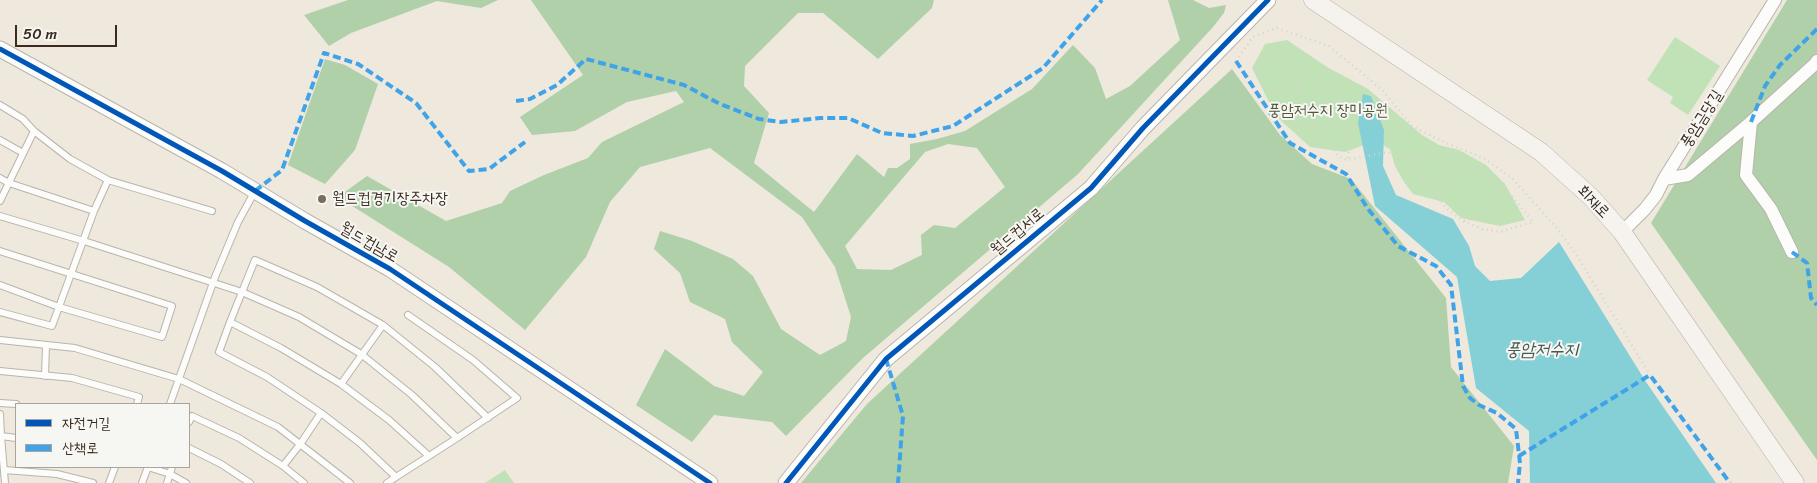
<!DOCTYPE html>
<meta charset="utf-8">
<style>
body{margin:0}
#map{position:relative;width:1817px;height:483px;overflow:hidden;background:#eee8dd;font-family:Sriracha,"Poor Story",sans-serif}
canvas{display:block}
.legend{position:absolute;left:15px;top:403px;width:175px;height:65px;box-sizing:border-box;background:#f6f6f2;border:1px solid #aba49d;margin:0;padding:6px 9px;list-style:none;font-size:15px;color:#3b2a1e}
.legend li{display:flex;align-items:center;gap:10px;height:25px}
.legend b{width:25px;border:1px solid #aba49d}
.scale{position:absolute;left:15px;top:25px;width:102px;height:22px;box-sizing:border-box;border:2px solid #3b2a1e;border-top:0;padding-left:6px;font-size:15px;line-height:18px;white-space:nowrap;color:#3b2a1e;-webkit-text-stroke:4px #f6f6f2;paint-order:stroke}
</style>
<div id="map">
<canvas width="1817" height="483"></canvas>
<ul class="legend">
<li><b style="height:6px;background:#0057b8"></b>자전거길</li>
<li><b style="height:6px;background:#3fa3ea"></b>산책로</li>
</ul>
<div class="scale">50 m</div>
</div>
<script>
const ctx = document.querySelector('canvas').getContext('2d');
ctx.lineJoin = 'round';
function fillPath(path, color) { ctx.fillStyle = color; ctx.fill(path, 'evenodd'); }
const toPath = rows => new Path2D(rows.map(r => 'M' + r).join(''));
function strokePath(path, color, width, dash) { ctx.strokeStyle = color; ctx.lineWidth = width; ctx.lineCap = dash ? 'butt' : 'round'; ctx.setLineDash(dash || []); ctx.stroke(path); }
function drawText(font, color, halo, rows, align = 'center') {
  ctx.font = font + ' Sriracha,"Poor Story",sans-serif'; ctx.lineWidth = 4; ctx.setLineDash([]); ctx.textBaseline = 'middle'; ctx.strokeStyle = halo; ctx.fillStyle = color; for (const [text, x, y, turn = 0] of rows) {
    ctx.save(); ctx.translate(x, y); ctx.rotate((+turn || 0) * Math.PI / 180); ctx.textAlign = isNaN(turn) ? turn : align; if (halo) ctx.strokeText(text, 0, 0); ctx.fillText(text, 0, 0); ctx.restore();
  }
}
fillPath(toPath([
 [1675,37,1720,66,1688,115,1670,103,1673,97,1647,80],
 [1287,40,1327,67,1368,89,1422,135,1439,145,1459,150,1486,165,1505,184,1525,220,1500,226,1461,218,1444,202,1413,194,1404,182,1395,166,1390,149,1375,141,1345,152,1310,147,1276,116,1252,68,1265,44],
 [505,470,514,483,485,483]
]), '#c0e2b6');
fillPath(toPath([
 [348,0,498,0,481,8,437,1,351,33,329,46,304,15],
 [531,0,934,0,932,8,878,59,823,13,798,13,745,66,744,86,769,113,754,163,814,212,857,154,884,177,888,168,897,168,910,159,910,144,937,139,965,131,1032,89,1073,45,1095,68,1106,99,1130,86,1180,40,1168,0,1193,0,1209,8,1226,5,1224,13,1213,27,1078,174,863,358,786,436,772,422,714,415,692,442,636,405,665,349,714,386,744,396,763,372,732,342,725,319,690,302,680,273,654,249,660,231,692,241,733,259,753,276,781,329,820,355,846,341,851,317,835,267,802,217,710,148,640,167,610,202,586,257,525,330,449,267,338,197,367,176,446,221,502,203,510,191,544,175,588,158,602,142,684,102,676,91,627,102,575,131,532,135,520,117,583,75],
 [948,144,977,148,1005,187,955,228,934,225,921,235,922,255,891,270,857,269,845,246,925,152],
 [1787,0,1817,0,1817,460,1651,223],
 [325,59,345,65,378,84,355,150,325,184,288,165],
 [1232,69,1280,135,1312,164,1351,179,1446,298,1451,367,1514,446,1508,483,801,483,867,404]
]), '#afd0a9');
fillPath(toPath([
 [1363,94,1371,96,1384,130,1383,166,1396,195,1453,219,1469,246,1475,266,1490,281,1521,278,1559,242,1646,382,1716,483,1530,483,1529,431,1476,388,1457,277,1375,206,1358,123]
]), '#85cfd6');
const service = toPath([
 [0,105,23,119,34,131,70,159,108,180,212,211],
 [0,140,23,153],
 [0,178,9,183,94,211],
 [0,201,34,131],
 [0,216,84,241,242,292,230,322],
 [0,251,172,306,162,337,59,307,0,285],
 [0,312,52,326,94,211,108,180],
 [408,315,473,360,517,398,457,438],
 [0,340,75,348,179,379,278,427,350,483],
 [0,371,72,378,139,397,137,404],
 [45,376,46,345],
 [341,384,383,325],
 [0,403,16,404],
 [170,404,215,277,238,222,255,191],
 [0,414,1,436],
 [189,422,192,416,239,438,283,466,304,483],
 [189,448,221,464,250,483],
 [283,466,301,443,321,413],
 [148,467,170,474,172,467],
 [4,470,57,474,93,483],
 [396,477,429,456],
 [5,483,1,436,16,438],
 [109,483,115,467],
 [142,483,148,467],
 [167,483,170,474,186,483],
 [387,483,396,477,360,443,321,413,267,377,219,352,230,322,281,348,341,384,389,420,429,456,457,438,412,395,361,354,299,317,242,292,255,260,317,287,383,325,435,367,488,418]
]);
const minor = toPath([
 [1664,179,1688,175,1751,122],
 [1622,232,1645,209,1656,195,1664,179,1775,0],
 [1792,252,1771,209,1746,175,1751,122,1815,64,1817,61]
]);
const tertiary = toPath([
 [0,49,222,171,305,221,390,269,710,483],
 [786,483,886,359,1091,188,1143,128,1268,0]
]);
const secondary = toPath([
 [1313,0,1541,152,1591,197,1622,232,1795,483]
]);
strokePath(service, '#b9b4ac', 8);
strokePath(minor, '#b9b4ac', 14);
strokePath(tertiary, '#b9b4ac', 17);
strokePath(secondary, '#b9b4ac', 19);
strokePath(toPath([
 [1274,46,1266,53,1257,67,1260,82,1268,91,1300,93],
 [1293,50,1295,71,1302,98,1318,130,1338,156,1348,160,1387,152,1410,159,1416,171,1447,209,1463,221,1482,229,1500,232,1533,222,1512,196,1496,183],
 [1236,61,1253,37,1277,28,1329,46,1382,90,1412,126,1442,141,1485,159,1512,178,1555,226,1574,251,1650,375],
 [1307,110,1316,90,1321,70,1334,73,1333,79,1344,112,1320,133],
 [1344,113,1351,139,1348,160],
 [1289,123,1314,123],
 [1410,159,1433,154,1458,160,1481,170,1496,183,1498,194,1494,203,1488,211,1477,217,1464,221],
 [1439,201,1442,182,1451,168,1463,163]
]), '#d6d4d0', 2.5, [1, 4]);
strokePath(service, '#fcfcfa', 6);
strokePath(minor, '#fcfcfa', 12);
strokePath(tertiary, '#fcfcfa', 15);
strokePath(secondary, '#f6f3ef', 18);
strokePath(toPath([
 [1236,61,1290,143,1346,174,1368,209,1398,246,1436,266,1451,285,1463,386,1470,398,1479,405,1497,413,1516,429,1520,463,1518,483],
 [516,101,530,99,557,85,586,59,684,85,720,104,759,119,781,122,820,118,848,118,882,133,913,136,953,126,1043,68,1102,0],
 [1751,122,1765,86,1780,65,1817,29],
 [255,191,282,170,324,53,358,64,416,103,469,171,489,169,525,142],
 [1792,252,1807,263,1811,298,1817,305],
 [886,359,903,416,898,483],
 [1519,456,1650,375,1730,483]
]), '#3fa3ea', 4, [8, 4]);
strokePath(toPath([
 [0,49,222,171,305,221,390,269,710,483],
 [786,483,886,359,1091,188,1143,128,1268,0]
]), '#0057b8', 5);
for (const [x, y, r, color] of [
 [322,199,5,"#7a6c61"]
]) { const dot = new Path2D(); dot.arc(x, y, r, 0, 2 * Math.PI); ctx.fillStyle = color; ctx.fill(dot); strokePath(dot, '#f6f6f2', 2); }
drawText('16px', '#53573c', '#f6f6f2', [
 ["풍암저수지 장미공원",1328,111]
]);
drawText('16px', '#3b2a1e', '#f6f6f2', [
 ["풍암금당길",1702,119,-58],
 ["회재로",1593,202,46],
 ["월드컵서로",1018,232,-40],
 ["월드컵남로",369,243,30]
]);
drawText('16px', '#3b2a1e', '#f6f6f2', [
 ["월드컵경기장주차장",332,199]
], 'left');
drawText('italic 18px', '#445854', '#f6f6f2', [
 ["풍암저수지",1542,350]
]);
</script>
